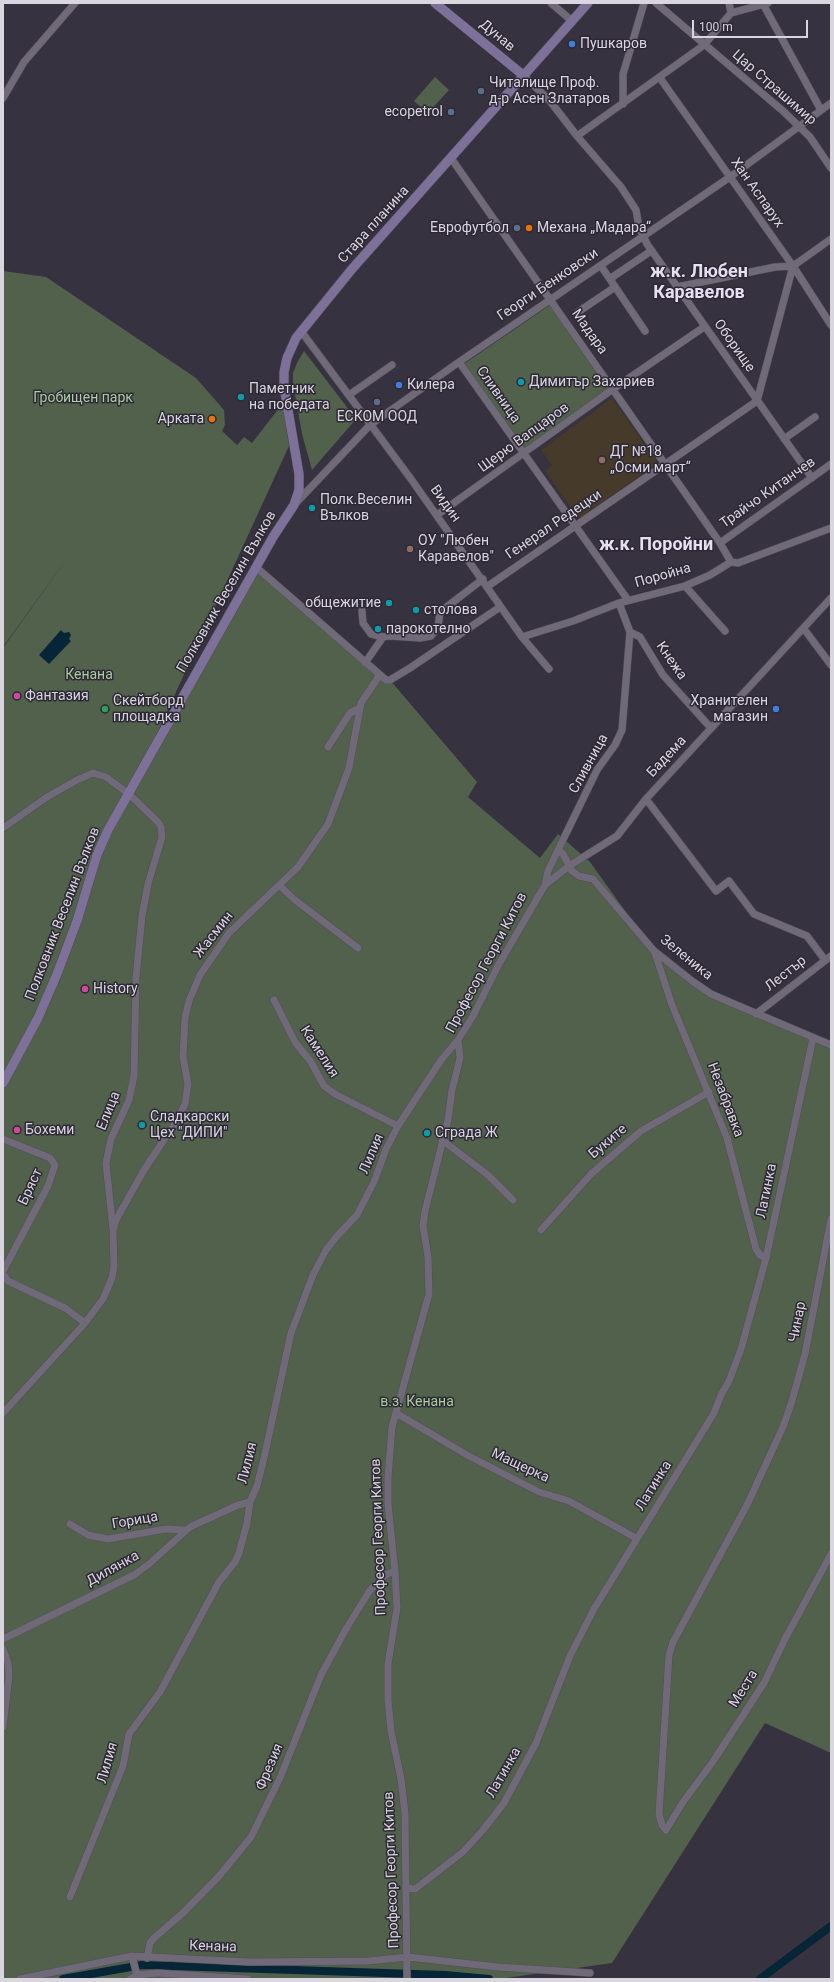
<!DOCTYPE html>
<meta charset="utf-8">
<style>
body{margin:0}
#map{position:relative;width:834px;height:1982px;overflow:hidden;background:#37323f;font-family:Roboto,sans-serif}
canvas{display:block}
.frame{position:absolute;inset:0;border:4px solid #d9d6df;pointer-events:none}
.scale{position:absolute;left:692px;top:20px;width:116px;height:18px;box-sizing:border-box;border:2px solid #d9d6df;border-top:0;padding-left:5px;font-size:12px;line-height:14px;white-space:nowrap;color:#d9d6df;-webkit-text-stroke:3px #2d2835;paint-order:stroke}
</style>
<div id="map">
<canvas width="834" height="1982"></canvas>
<div class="frame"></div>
<div class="scale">100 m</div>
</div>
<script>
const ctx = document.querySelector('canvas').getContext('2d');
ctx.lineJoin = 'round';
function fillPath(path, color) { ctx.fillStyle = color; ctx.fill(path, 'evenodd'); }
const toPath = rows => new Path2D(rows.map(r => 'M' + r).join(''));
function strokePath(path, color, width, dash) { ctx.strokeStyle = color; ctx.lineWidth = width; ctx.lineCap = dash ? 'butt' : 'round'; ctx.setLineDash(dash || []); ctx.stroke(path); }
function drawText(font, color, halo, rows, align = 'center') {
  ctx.font = font + ' Roboto,sans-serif'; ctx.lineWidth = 3; ctx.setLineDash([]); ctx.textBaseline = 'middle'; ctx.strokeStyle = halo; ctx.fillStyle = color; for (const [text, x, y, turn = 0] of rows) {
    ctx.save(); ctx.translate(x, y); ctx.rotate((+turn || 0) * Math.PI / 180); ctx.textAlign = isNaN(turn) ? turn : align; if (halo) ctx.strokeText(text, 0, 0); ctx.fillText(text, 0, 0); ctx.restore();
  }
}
fillPath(toPath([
 [612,398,658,463,579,519,545,471,552,465,541,450]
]), '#463a2b');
fillPath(toPath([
 [435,77,449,90,428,113,414,101],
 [3,271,46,277,196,378,224,410,225,425,222,431,237,445,244,437,252,443,283,403,289,446,131,790,257,568,390,680,477,782,468,797,540,858,558,834,590,862,654,951,692,981,831,1045,831,1753,765,1723,612,1963,499,1979,3,1979,3,648,71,553,3,647],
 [550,305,609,390,525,450,464,364],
 [304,351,356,419,312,470,302,434,293,383,293,373,297,363]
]), '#51614b');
fillPath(toPath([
 [61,630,64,633,69,632,71,635,69,639,71,641,49,664,39,655]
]), '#062537');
strokePath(toPath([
 [63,1979,142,1965,445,1975,489,1979],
 [760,1979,831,1926]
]), '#062537', 8);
const street = toPath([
 [551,3,572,21],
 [656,3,783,111,810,137,831,168],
 [729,3,731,13],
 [763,4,821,110],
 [523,75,550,101,577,136,621,187,636,210,639,227,647,244,812,478],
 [660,78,793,266,831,325],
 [3,98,24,62,75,3],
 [623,104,623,74,644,3],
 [577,136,704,45,731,13,768,3],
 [451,158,720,543,731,562],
 [601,266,645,331],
 [611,278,651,251],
 [677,287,775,267,793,266,831,239],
 [578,312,615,287],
 [301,331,411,479,522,637,549,669],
 [459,362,628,600],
 [349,395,392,365],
 [784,439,815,417],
 [295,504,370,425,459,362,730,177,831,103],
 [437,515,613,389,704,327],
 [720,543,831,464],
 [257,568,386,680,390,680,410,668,500,607],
 [488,586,757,401,793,266],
 [685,586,725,631],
 [362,611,363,623,371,634,383,637],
 [804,629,831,665],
 [630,632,640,637,663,675,711,728],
 [522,637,573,621,619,603,685,586,710,575,731,562,738,563,831,528],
 [365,663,383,637,389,636,420,638,431,636,438,627,440,612,483,579],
 [328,747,350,713,360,708],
 [646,799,716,891,729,881,754,914,807,936,825,960],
 [3,828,47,797,77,780,93,773,106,777,129,794,158,822,161,827,162,837,148,884,142,916,136,978,134,1076,129,1100,111,1139,106,1163,113,1230,114,1266,112,1278,103,1299,85,1323,3,1413],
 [558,850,563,854,572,871,579,876,593,879,654,951,692,981,711,994,734,1004,831,1045],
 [545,885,569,866,617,836,646,799,831,598],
 [280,886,295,900,358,948],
 [655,953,672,1005,727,1138,756,1249,760,1255,766,1258],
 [274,1000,295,1042,311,1062,324,1086,335,1094,398,1126],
 [756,1014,831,956],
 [3,1139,50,1158,55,1165,48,1186,3,1271],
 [442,1140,488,1175,513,1200],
 [831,1219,805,1354,792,1401,783,1427,747,1505,673,1642,669,1655,659,1814,662,1825,666,1830,683,1802,712,1763,764,1683,785,1639,831,1554],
 [114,1228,116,1220,144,1170,179,1117,185,1104,188,1084,183,1057,185,1018,189,1001,200,975,229,933,298,867,328,824,349,768,361,703,379,676],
 [541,1230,591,1174,641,1131,709,1092],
 [3,1274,8,1281,65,1308,85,1323],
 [396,1413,467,1455,539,1492,569,1501,636,1538],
 [70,1524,88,1535,108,1539,166,1529,184,1530],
 [3,1639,134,1575,149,1564,190,1527,238,1505,250,1502],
 [3,1649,8,1663,9,1676,3,1727],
 [407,1888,415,1889,463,1852,483,1830,504,1803,536,1743,570,1656,594,1609,714,1413,721,1395,729,1381,741,1349,766,1258,813,1038],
 [70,1897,123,1766,129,1734,160,1692,219,1582,235,1562,239,1553,247,1523,250,1502,257,1486,264,1458,291,1333,313,1275,326,1250,337,1236,357,1215,374,1182,386,1149,398,1126,441,1060,458,1040],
 [132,1956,137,1975],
 [147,1958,150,1943,154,1938,184,1912,220,1875,251,1837,280,1778,321,1675,346,1629,370,1590,387,1574,395,1571],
 [20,1979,132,1956,249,1962,368,1961,408,1957,498,1967,590,1973],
 [130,1979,137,1975,157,1973,248,1979],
 [407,1979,405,1813,401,1779,391,1731,388,1700,388,1664,397,1608,395,1571,388,1504,388,1478,392,1427,429,1294,428,1257,423,1226,425,1211,448,1120,452,1090,460,1058,458,1040,473,1016,499,964,545,885,548,871,558,850,597,770,615,745,622,730,630,632,619,603]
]);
const secondary = toPath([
 [435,3,523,75],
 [3,1083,38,1018,57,974,77,921,97,855,108,830,273,537,294,505,299,490,299,474,284,387,284,372,287,358,296,338,352,269,588,3]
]);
strokePath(street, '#524e5a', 8);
strokePath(secondary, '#524e5a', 10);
strokePath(street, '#6f6978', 7);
strokePath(secondary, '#7e7199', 9);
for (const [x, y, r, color] of [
 [572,44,4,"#3f7fe0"],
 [481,91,4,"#5c6f8a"],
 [451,112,4,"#5c6f8a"],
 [517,228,4,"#5c6f8a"],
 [529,228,4,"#e8710a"],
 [521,382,4,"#0f9aa8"],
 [399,385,4,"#3f7fe0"],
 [241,397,4,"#0f9aa8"],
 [377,402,4,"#5c6f8a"],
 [212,419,4,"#e8710a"],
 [602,460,4,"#8d6e63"],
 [312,508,4,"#0f9aa8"],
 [410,549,4,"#8d6e63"],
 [389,603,4,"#0f9aa8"],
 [416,610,4,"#0f9aa8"],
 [378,629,4,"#0f9aa8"],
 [17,696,4,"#d1479c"],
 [105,709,4,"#2e9e5b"],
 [776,709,4,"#3f7fe0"],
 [85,989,4,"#d1479c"],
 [142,1125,4,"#0f9aa8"],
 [17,1130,4,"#d1479c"],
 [427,1133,4,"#0f9aa8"]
]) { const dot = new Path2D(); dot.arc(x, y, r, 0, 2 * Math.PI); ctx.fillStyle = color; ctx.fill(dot); strokePath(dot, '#2d2835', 1.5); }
drawText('14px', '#d9d6df', '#2d2835', [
 ["Дунав",497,36,40],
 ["Цар Страшимир",774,88,41],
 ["Хан Аспарух",757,193,55],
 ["Стара планина",374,225,-48],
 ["Георги Бенковски",548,285,-34],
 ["Мадара",589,332,55],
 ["Оборище",734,346,55],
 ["Сливница",498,395,55],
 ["Щерю Вапцаров",524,438,-36],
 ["Трайчо Китанчев",768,493,-35],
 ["Видин",445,504,54],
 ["Генерал Редецки",554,525,-34],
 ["Поройна",663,576,-16],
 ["Полковник Веселин Вълков",227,592,-60],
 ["Кнежа",671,661,55],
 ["Бадема",667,757,-47],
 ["Сливница",589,764,-61],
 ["Полковник Веселин Вълков",63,914,-69],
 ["Жасмин",214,935,-52],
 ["Зеленика",686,958,39],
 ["Професор Георги Китов",487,963,-62],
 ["Лестър",786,974,-38],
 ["Камелия",319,1052,57],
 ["Незабравка",725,1100,69],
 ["Елица",109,1111,-68],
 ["Буките",608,1142,-40],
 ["Лилия",372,1154,-67],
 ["Бряст",31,1187,-65],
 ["Латинка",767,1191,-78],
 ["Чинар",798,1322,-79],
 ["Лилия",248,1463,-76],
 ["Мащерка",520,1466,25],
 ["Латинка",654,1486,-58],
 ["Горица",135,1521,-10],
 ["Професор Георги Китов",379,1537,-92],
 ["Дилянка",113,1569,-29],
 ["Места",744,1689,-58],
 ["Лилия",108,1763,-74],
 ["Фрезия",270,1767,-67],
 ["Латинка",504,1773,-60],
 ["Професор Георги Китов",392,1870,-92],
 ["Кенана",213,1947,2]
]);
drawText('14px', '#d9d6df', '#2d2835', [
 ["Пушкаров",580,44],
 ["Читалище Проф.",489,83],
 ["д-р Асен Златаров",489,99],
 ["ecopetrol",443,112,"right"],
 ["Еврофутбол",509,228,"right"],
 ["Механа „Мадара“",537,228],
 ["Димитър Захариев",529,382],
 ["Килера",407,385],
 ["Паметник",249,389],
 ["на победата",249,405],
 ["ЕСКОМ ООД",377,417,"center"],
 ["Арката",204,419,"right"],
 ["ДГ №18",610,452],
 ["„Осми март“",610,468],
 ["Полк.Веселин",320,500],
 ["Вълков",320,516],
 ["ОУ \"Любен",418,541],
 ["Каравелов\"",418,557],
 ["общежитие",381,603,"right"],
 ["столова",424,610],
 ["парокотелно",386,629],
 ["Фантазия",25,696],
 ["Скейтборд",113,701],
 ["площадка",113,717],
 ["Хранителен",768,701,"right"],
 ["магазин",768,717,"right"],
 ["History",93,989],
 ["Сладкарски",150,1117],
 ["Цех \"ДИПИ\"",150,1133],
 ["Бохеми",25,1130],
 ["Сграда Ж",435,1133]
], 'left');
drawText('14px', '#aace9d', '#2d2835', [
 ["Гробищен парк",83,398],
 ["Кенана",89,675],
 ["в.з. Кенана",417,1402]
]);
drawText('bold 18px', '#e6dff1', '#2d2835', [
 ["ж.к. Любен",699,272],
 ["Каравелов",699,293],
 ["ж.к. Поройни",656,545]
]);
</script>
